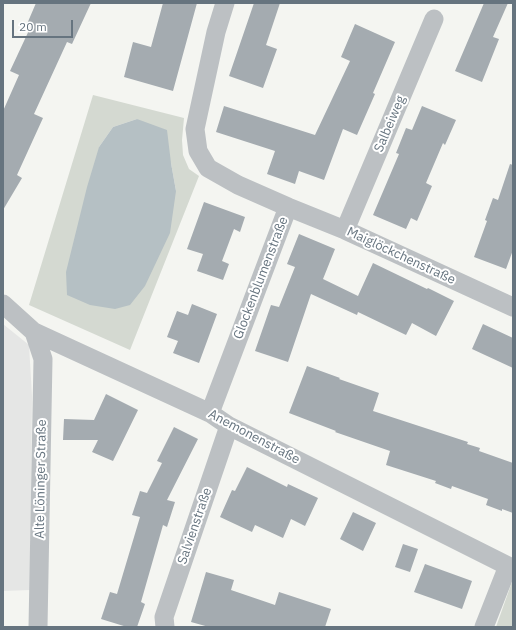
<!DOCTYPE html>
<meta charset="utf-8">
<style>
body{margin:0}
#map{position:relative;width:516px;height:630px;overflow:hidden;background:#f4f5f1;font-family:"IBM Plex Sans",sans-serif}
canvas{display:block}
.frame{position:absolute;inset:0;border:4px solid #66747f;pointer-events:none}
.scale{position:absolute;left:12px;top:20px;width:61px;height:18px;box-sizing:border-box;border:2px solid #66747f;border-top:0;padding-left:5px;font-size:12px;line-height:14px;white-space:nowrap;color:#66747f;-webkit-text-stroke:3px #fff;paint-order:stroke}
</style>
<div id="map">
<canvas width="516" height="630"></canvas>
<div class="frame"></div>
<div class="scale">20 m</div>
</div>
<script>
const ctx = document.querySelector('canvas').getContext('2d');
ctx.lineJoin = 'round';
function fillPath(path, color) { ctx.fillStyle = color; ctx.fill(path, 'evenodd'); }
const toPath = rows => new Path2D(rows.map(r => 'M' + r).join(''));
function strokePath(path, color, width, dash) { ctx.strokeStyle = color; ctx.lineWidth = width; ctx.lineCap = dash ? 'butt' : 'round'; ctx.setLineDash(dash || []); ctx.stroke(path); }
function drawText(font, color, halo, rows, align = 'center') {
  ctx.font = font + ' "IBM Plex Sans",sans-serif'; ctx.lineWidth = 4; ctx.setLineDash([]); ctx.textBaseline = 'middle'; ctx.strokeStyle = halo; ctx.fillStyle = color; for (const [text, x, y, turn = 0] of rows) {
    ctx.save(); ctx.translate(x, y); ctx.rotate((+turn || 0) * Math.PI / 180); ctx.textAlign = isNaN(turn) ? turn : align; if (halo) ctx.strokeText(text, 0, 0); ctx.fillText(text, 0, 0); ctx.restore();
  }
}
fillPath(toPath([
 [3,324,29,345,32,396,30,590,3,591]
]), '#e5e6e5');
fillPath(toPath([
 [93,95,184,118,182,140,183,155,189,169,199,176,130,350,29,305],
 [137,119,171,163,176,191,99,147,113,127],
 [513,579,513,627,496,627]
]), '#d4d9d1');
fillPath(toPath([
 [137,119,167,130,171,163,176,191,170,233,145,286,130,305,115,309,90,305,67,295,66,272,87,187,99,147,113,127]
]), '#b5c0c4');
fillPath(toPath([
 [36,3,91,3,72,44,67,42,34,114,43,118,17,175,22,178,3,210,3,111,19,75,10,71,31,26,27,24],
 [163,3,197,3,173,91,124,77,133,42,151,47],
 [254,3,280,3,266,45,277,49,263,88,229,76],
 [484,3,508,3,493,37,499,39,482,82,455,71],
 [355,24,395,42,373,93,375,94,357,135,343,129,324,180,299,171,295,184,267,174,275,151,216,132,224,106,315,135,350,61,341,57],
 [422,106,456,120,445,145,443,143,426,183,432,186,417,221,411,218,406,229,373,215,399,154,396,153,406,128,412,130],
 [510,164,513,165,513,250,506,269,474,257,487,221,485,220,493,198,498,200],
 [204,202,245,217,240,232,234,229,222,261,229,264,223,280,197,271,203,254,187,249],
 [299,234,335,249,323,279,358,296,373,263,427,289,428,288,454,301,436,336,412,323,406,335,358,312,357,315,311,294,288,362,255,351,271,305,279,307,295,267,287,264],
 [192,304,217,314,199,363,173,353,178,341,167,337,177,311,188,315],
 [483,324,513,338,513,368,472,349],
 [307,366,340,378,339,379,379,393,373,411,468,442,467,444,480,448,479,451,513,463,513,513,502,509,502,511,486,505,488,499,452,486,451,489,435,483,436,481,386,465,390,451,335,432,336,431,289,413],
 [106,394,138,410,113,461,92,452,98,440,63,440,64,419,94,420],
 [174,427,198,439,167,500,175,502,167,527,163,525,141,602,145,604,137,627,127,627,101,619,110,592,117,594,140,517,132,515,140,491,147,493,162,463,157,461],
 [247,467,287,487,288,484,318,498,305,526,291,519,283,538,255,525,252,532,220,517,232,490,235,491],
 [353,512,376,523,363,551,340,539],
 [403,544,418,549,410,572,395,567],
 [425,564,472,581,462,609,414,592],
 [206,572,234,580,231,590,275,605,279,592,331,609,325,627,209,627,191,622]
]), '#a4abb0');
strokePath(toPath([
 [288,207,345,230,513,307],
 [345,230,434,19],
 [3,304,34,332,210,413,229,426,508,566,484,627],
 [34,332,43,359,38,627],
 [210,413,288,207,238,185,208,168,198,151,195,129,216,32,225,3],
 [165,627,164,617,229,426]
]), '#bcc0c3', 19);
drawText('13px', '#66747f', '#fff', [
 ["Salbeiweg",390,124,-67],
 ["Maiglöckchenstraße",401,256,25],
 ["Glockenblumenstraße",261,278,-69],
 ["Anemonenstraße",254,437,28],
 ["Alte Löninger Straße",41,479,-89],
 ["Salvienstraße",195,526,-71]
]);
</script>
